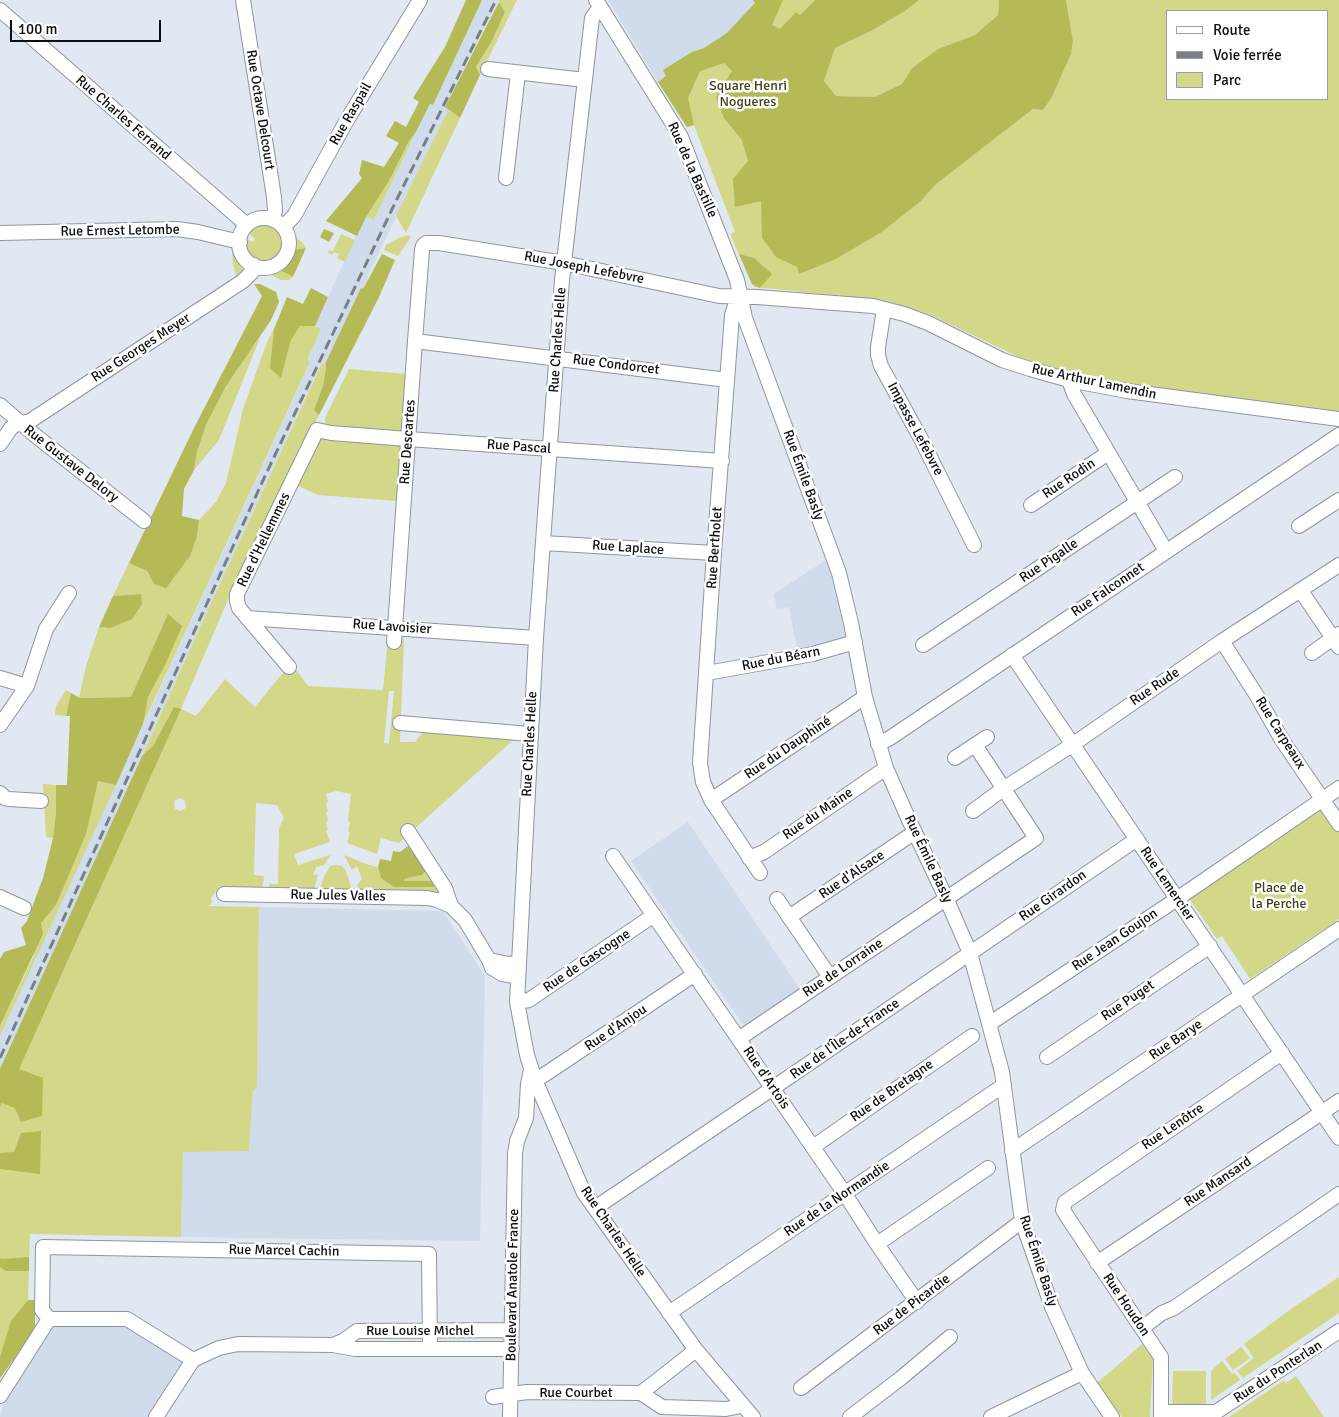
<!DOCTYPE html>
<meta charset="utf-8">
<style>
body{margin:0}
#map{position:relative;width:1339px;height:1417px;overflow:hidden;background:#e1e8f1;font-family:Signika,sans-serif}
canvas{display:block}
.legend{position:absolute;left:1166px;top:10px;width:162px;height:90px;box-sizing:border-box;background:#fff;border:1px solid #9e9fa0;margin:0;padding:6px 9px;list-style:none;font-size:15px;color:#0d0f12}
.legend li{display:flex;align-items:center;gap:10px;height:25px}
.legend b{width:25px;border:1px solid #9e9fa0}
.scale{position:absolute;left:10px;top:20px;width:151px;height:22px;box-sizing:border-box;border:2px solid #0d0f12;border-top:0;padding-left:6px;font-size:15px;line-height:18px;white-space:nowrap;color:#0d0f12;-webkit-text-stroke:4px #fff;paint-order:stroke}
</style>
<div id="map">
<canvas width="1339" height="1417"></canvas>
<ul class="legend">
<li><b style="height:6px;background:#fff"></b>Route</li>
<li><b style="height:6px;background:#7a7f85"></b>Voie ferrée</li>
<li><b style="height:14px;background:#d2d888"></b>Parc</li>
</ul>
<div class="scale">100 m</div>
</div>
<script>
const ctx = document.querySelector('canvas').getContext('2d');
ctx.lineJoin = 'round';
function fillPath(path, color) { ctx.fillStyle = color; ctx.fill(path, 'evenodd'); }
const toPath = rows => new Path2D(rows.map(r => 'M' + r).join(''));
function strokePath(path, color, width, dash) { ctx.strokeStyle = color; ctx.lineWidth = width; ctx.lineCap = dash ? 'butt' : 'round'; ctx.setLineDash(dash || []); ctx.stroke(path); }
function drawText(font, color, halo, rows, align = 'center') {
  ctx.font = font + ' Signika,sans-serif'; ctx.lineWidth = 5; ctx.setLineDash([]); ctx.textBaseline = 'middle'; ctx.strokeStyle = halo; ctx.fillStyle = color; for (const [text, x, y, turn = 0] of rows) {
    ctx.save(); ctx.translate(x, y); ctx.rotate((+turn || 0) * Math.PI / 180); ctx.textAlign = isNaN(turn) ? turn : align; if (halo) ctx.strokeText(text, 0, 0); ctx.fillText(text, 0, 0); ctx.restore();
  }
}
fillPath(toPath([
 [482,0,499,0,445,106,448,110,368,275,369,276,363,289,361,289,325,364,321,363,211,603,0,1069,0,1036,310,363,307,361,321,329,315,326,359,229,366,217,374,220,430,104,433,105],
 [608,0,758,0,727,34,704,48,692,52,663,70,667,76,658,82],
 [826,560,836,589,846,640,797,649,789,607,777,609,774,594],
 [688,822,799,988,744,1026,631,861],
 [259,907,443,911,485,976,480,1241,181,1237,183,1151,249,1151,253,1089,257,1087],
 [59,1324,122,1324,183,1361,148,1417,0,1417,3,1406,48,1331]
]), '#d0dbeb');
fillPath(toPath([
 [499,0,517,0,480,75,476,67,492,41,505,12,499,2],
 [758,0,815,0,800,16,836,259,882,232,921,201,935,185,1033,109,1043,110,1052,97,1071,54,1073,41,1066,0,1339,0,1339,411,1203,395,1114,381,1069,372,1025,360,931,315,887,301,755,287,752,284,730,234,735,232,694,125,687,127,658,82,666,76,663,70,692,52,704,48,726,34],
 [1168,11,1328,11,1328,99,1168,99],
 [919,0,999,0,998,15,975,35,938,49,912,68,902,84,875,97,836,96,824,81,835,48,871,31,905,11],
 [448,110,460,118,406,233,396,216],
 [416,132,374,220,366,217,389,181,409,140],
 [261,224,272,226,277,229,281,234,283,244,280,255,272,262,266,263,261,263,251,258,245,249,245,238,253,242,255,239,248,232,256,226],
 [341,234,355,240,345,262,337,258,339,254,334,252,332,255,328,253,329,250,333,251],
 [408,235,411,237,398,256,384,250,386,245,401,237],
 [293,236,302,242,306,248,294,250],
 [232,250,243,269,243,273,237,280,233,265],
 [280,270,293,277,289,280,281,280,269,274],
 [299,326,315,326,321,329,307,360,310,362,143,724,147,697,165,665,168,615,131,697,79,698,86,666,99,627,110,628,141,594,113,596,129,563,147,571,154,584,197,536,199,520,216,502,226,483,243,409,267,342,274,329,273,348,281,378,291,340],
 [260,338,219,440,194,470,197,452,206,425,225,388,237,371,245,357],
 [322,363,324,364,326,368,323,386,314,410,319,415,227,602,181,709,196,716,225,679,255,707,291,663,308,686,383,690,388,638,404,639,400,742,415,742,425,729,512,736,511,742,401,841,399,843,381,838,377,854,347,843,350,832,348,831,350,822,348,821,351,794,336,791,326,794,328,802,326,803,328,812,326,812,328,821,326,822,328,830,326,831,330,842,294,854,298,865,331,855,324,865,316,867,313,875,318,874,314,891,269,891,269,884,278,884,279,828,284,818,277,805,256,803,254,875,264,876,262,891,232,891,227,886,220,886,211,898,212,903,208,906,259,907,257,1087,253,1090,249,1151,183,1152,181,1237,30,1234,28,1300,35,1300,35,1326,19,1353,0,1378,0,1107,70,956,126,829,174,707,153,746,142,756,211,603],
 [389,691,394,691,389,744,384,743],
 [180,798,185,801,186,808,180,811,175,809,174,801],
 [349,369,406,374,402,433,325,426,325,418],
 [319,437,400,442,397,501,318,495,294,484],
 [66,690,71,693,66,716,55,715,56,706],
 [98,781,116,785,0,1036,0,1026,33,958,41,923,56,905],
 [43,784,56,785,56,812,53,838,46,837],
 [1317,806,1324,807,1339,832,1339,919,1250,979,1222,936,1217,939,1187,895],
 [344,855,369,865,378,867,381,878,434,887,432,881,404,881,404,879,422,875,428,868,439,889,435,894,360,892,357,885,362,879,357,866,352,870],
 [336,865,342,866,345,869,353,892,322,891,321,885,325,875,330,866],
 [1339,1277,1339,1313,1243,1378,1237,1371,1254,1358,1244,1344,1295,1306],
 [1142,1344,1153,1358,1150,1417,1122,1417,1096,1384],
 [1241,1347,1250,1358,1233,1370,1225,1359],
 [1222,1361,1232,1374,1235,1373,1240,1380,1211,1400,1211,1371],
 [1173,1371,1206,1371,1206,1408,1172,1407],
 [1296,1376,1324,1417,1229,1417,1284,1380,1286,1383]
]), '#d2d888');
fillPath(toPath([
 [466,0,482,0,433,105,430,104,416,132,409,141,389,181,366,217,357,236,326,221,362,178,359,174,362,160,384,167,399,143,386,136,395,121,406,127,419,102,413,98,445,47],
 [753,0,783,0,772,25,780,29,796,12,800,15,815,0,919,0,905,11,871,31,835,48,824,81,836,96,875,97,902,84,912,68,938,49,975,35,998,15,999,0,1066,0,1073,41,1071,54,1052,97,1043,110,1033,109,935,185,921,201,882,232,836,259,799,274,797,267,776,257,762,238,761,201,735,207,733,179,748,161,742,140,724,118,716,97,732,71,724,63,700,71,688,98,694,125,687,127,658,82,666,76,663,70,692,52,704,48,727,33,755,3],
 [499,2,505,12,492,41,476,67,480,75,460,118,445,107],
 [324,229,334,233,329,242,320,237],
 [306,248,293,277,280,270,288,264,294,250],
 [382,254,395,260,379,297,319,415,314,410,323,386,326,368,325,364,361,288,363,289],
 [739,254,754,258,772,274,760,288,752,284],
 [254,284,260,284,276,292,279,302,271,320,225,388,206,425,197,452,194,470,184,489,182,516,199,520,197,536,190,556,166,588,154,584,147,571,129,563,194,428,262,296],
 [311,288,328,297,315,326,300,326,291,340,281,378,270,368,274,329,287,297,303,304],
 [141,594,142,604,132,619,110,628,99,627,113,596],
 [168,614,182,626,165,665,148,697,143,724,116,785,98,781,86,834,56,905,41,923,43,934,0,1026,0,959,4,952,26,945,21,928,27,921,43,878,53,838,56,812,56,785,67,785,70,716,66,716,71,693,80,698,131,697],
 [174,707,181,709,19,1069,43,1078,42,1116,21,1122,15,1108,2,1103,0,1107,0,1069,142,756,153,746],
 [412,843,428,868,422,875,404,879,404,881,433,881,434,887,394,887,381,878,378,867,380,859,391,861,393,851,400,852],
 [41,1131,40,1174,0,1169,0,1153,14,1152,21,1133],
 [29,1257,29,1271,6,1271,0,1267,0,1258,2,1259],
 [28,1300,35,1300,35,1326,30,1336,0,1378,0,1357,11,1321]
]), '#b4ba55');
const minor = toPath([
 [243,0,274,197,275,210,273,220],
 [596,0,681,137,737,280,745,318,839,573,851,623,865,697,886,768,909,820,946,898,970,953,1002,1072,1022,1221,1052,1307,1082,1373,1112,1417],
 [600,7,592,18,562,280,536,638,517,1002,527,1055,535,1080,584,1193,696,1350,753,1417],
 [0,10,247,225],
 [488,69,585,80],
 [506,178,518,73],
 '239 243a25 25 0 1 1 50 0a25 25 0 1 1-50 0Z',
 [283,227,294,216,347,120,420,0],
 [0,233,177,229,198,232,240,242],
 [741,297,735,306,732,315,714,553,700,763,703,782,711,800,760,873],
 [884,309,878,347,878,355,881,366,920,437,974,545],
 [415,341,727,380],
 [1069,380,1074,394,1166,551],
 [0,405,36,436,144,521],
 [0,444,11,428,15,425,30,421,243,281,252,272,254,265],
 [1031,505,1108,453],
 [1299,526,1339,500],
 [543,543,714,553],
 [1301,591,1339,647],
 [247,618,536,638],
 [1222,641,1257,696,1282,740,1339,824],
 [394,642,415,341,422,250,423,246,426,243,439,243,564,263,719,296,757,297,873,306,904,314,928,323,1002,360,1030,369,1069,380,1127,391,1339,419],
 [923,645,1175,477],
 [1312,653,1339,634],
 [1012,655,1339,1138],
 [289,667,239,608,237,601,237,594,317,430,331,433,408,439,722,461],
 [707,673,813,654,855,642],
 [0,678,27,686],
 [400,723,530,734],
 [0,725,27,686,46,629,69,593],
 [878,744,890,738,1339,435],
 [955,758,987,737],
 [0,793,5,798,9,799,41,801],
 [711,800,865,697],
 [973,811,1003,789,1072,745,1222,641,1339,565],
 [408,831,445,888,451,906,465,920,489,960,492,968,502,974,517,977],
 [613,856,845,1194,877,1244,917,1302],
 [749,858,764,852,886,768],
 [224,894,427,898,437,900,451,906],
 [0,897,24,908],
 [777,899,830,977],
 [789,917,915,832],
 [489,960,509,964,518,963],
 [517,1002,529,1000,654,915],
 [989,1024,1171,903,1339,788],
 [740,1038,1036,838,975,745],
 [1047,1057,1210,946],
 [535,1080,544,1075,695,974],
 [813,1147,972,1036],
 [1012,1151,1339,929],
 [595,1208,773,1088,1137,839],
 [877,1244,988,1168],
 [1097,1263,1339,1101],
 [669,1313,1004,1085],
 [49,1319,127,1319,193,1360,219,1348,238,1344,333,1345,355,1349,512,1349],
 [1142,1328,1162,1313,1174,1308,1339,1194],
 [333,1345,343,1341,357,1331,512,1330],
 [801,1388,1022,1221],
 [641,1393,696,1350],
 [0,1396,49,1319,42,1310,43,1247,429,1254,430,1349],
 [493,1397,527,1392,641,1393,662,1407,726,1409,736,1407,741,1403],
 [1161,1412,1216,1412,1339,1331],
 [156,1417,193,1360],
 [510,1417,515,1153,517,1141,526,1118,528,1084,531,1070],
 [850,1417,901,1378,950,1337],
 [991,1417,1082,1373],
 [1161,1417,1161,1357,1070,1221,1063,1210,1065,1202,1282,1053]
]);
strokePath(minor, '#8f959e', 16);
strokePath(minor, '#fff', 14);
strokePath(toPath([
 [0,1058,265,476,396,201,496,0]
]), '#7a7f85', 3, [10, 5]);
drawText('14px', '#414319', '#fff', [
 ["Square Henri",748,86],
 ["Nogueres",748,102],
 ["Place de",1279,888],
 ["la Perche",1279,904]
]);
drawText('14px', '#0d0f12', '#fff', [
 ["Rue Octave Delcourt",260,110,81],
 ["Rue Raspail",351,114,-60],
 ["Rue Charles Ferrand",123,118,41],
 ["Rue de la Bastille",692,170,66],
 ["Rue Ernest Letombe",120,231,-1],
 ["Rue Joseph Lefebvre",584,268,11],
 ["Rue Charles Helle",558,340,-86],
 ["Rue Georges Meyer",141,348,-33],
 ["Rue Condorcet",616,365,7],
 ["Rue Arthur Lamendin",1094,382,12],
 ["Impasse Lefebvre",915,429,62],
 ["Rue Descartes",408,442,-86],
 ["Rue Pascal",519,447,4],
 ["Rue Gustave Delory",71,464,38],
 ["Rue Émile Basly",803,475,70],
 ["Rue Rodin",1069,479,-34],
 ["Rue d'Hellemmes",264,540,-64],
 ["Rue Laplace",628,548,4],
 ["Rue Bertholet",715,548,-86],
 ["Rue Pigalle",1049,561,-34],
 ["Rue Falconnet",1108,590,-34],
 ["Rue Lavoisier",392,627,4],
 ["Rue du Béarn",781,659,-11],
 ["Rue Rude",1155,687,-34],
 ["Rue Carpeaux",1280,733,58],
 ["Rue Charles Helle",530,744,-87],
 ["Rue du Dauphiné",788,748,-34],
 ["Rue du Maine",818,814,-34],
 ["Rue Émile Basly",928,859,65],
 ["Rue d'Alsace",852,875,-34],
 ["Rue Lemercier",1167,884,56],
 ["Rue Jules Valles",338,896,1],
 ["Rue Girardon",1053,896,-35],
 ["Rue Jean Goujon",1115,940,-34],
 ["Rue de Gascogne",587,961,-34],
 ["Rue de Lorraine",843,968,-34],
 ["Rue Puget",1128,1001,-34],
 ["Rue d'Anjou",616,1028,-34],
 ["Rue de l'Île-de-France",845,1039,-35],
 ["Rue Barye",1176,1040,-34],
 ["Rue d'Artois",766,1078,56],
 ["Rue de Bretagne",892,1091,-35],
 ["Rue Lenôtre",1173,1127,-34],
 ["Rue Mansard",1218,1182,-34],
 ["Rue de la Normandie",837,1199,-34],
 ["Rue Charles Helle",613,1232,56],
 ["Rue Marcel Cachin",284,1251,1],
 ["Rue Émile Basly",1038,1261,72],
 ["Boulevard Anatole France",513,1285,-89],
 ["Rue de Picardie",912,1305,-37],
 ["Rue Houdon",1126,1305,56],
 ["Rue Louise Michel",420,1331],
 ["Rue du Ponterlan",1278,1372,-33],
 ["Rue Courbet",576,1393]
]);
</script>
